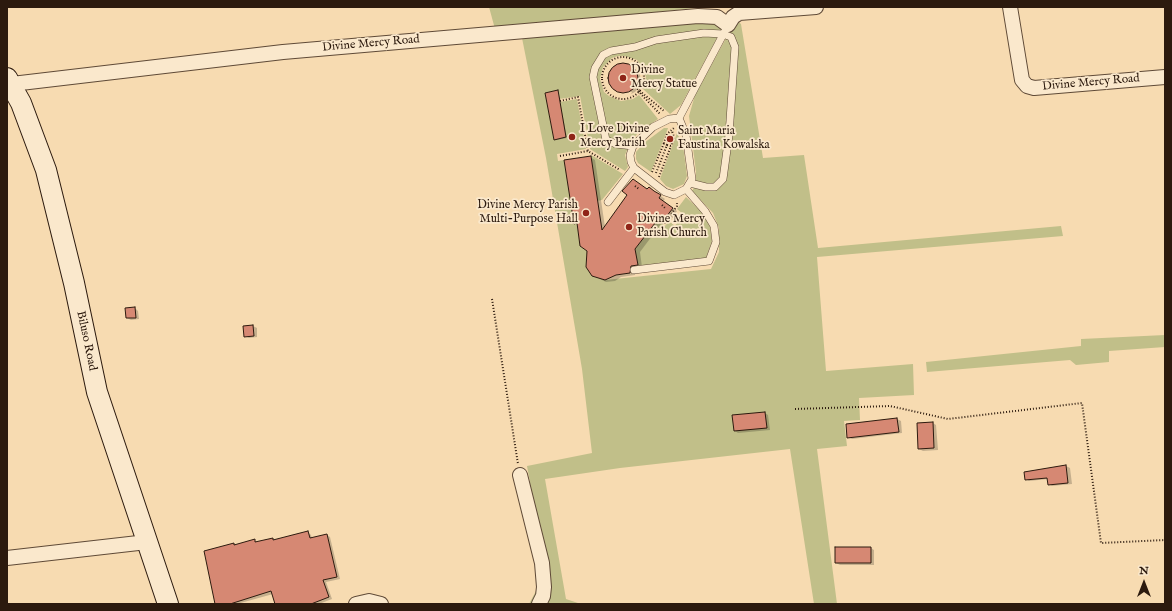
<!DOCTYPE html>
<style>
body{margin:0}
#map{position:relative;width:1172px;height:611px;overflow:hidden;background:#f7dbb1;font-family:"IM FELL English",serif}
canvas{display:block}
.frame{position:absolute;inset:0;border:8px solid #2c1a0e;pointer-events:none}
.north{position:absolute;left:1124px;top:563px;width:40px;height:40px;-webkit-text-stroke:3px #fae8cc;paint-order:stroke;rotate:0deg;font-size:11px;font-weight:700;line-height:16px;text-align:center;color:#2c1a0e}
.north::after{content:'';display:block;margin:auto;width:14px;height:18px;background:#2c1a0e;clip-path:polygon(50% 0,100% 100%,50% 72%,0 100%)}
</style>
<div id="map">
<canvas width="1172" height="611"></canvas>
<div class="frame"></div>
<div class="north">N</div>
</div>
<script>
const ctx = document.querySelector('canvas').getContext('2d');
ctx.lineJoin = 'round';
function fillPath(path, color) { ctx.fillStyle = color; ctx.fill(path, 'evenodd'); }
const toPath = rows => new Path2D(rows.map(r => 'M' + r).join(''));
function strokePath(path, color, width, dash) { ctx.strokeStyle = color; ctx.lineWidth = width; ctx.lineCap = dash ? 'butt' : 'round'; ctx.setLineDash(dash || []); ctx.stroke(path); }
function drawText(font, color, halo, rows, align = 'center') {
  ctx.font = font + ' "IM FELL English",serif'; ctx.lineWidth = 3.5; ctx.setLineDash([]); ctx.textBaseline = 'middle'; ctx.strokeStyle = halo; ctx.fillStyle = color; for (const [text, x, y, turn = 0] of rows) {
    ctx.save(); ctx.translate(x, y); ctx.rotate((+turn || 0) * Math.PI / 180); ctx.textAlign = isNaN(turn) ? turn : align; if (halo) ctx.strokeText(text, 0, 0); ctx.fillText(text, 0, 0); ctx.restore();
  }
}
fillPath(toPath([
 [489,7,705,7,495,29],
 [736,20,741,24,763,158,804,155,818,248,1061,226,1063,236,817,257,826,371,913,364,914,395,859,398,860,420,844,421,847,446,817,449,837,604,814,604,790,449,620,468,545,479,566,599,581,604,529,604,536,591,538,566,518,485,530,482,527,466,592,453,582,369,546,158,522,38,706,21,723,27,681,105,670,114,643,89,646,77,641,65,637,60,625,56,618,56,612,58,603,67,600,79,604,92,609,96,621,101,633,99,639,95,658,119,638,133,631,141,625,155,628,167,625,171,590,149,580,96,559,99,558,90,545,93,554,140,566,137,560,102,577,99,586,149,557,154,558,161,564,160,575,223,577,223,580,246,588,252,586,257,586,267,592,276,605,280,711,269,719,252,719,228,713,213,692,191,696,184,696,172,689,116,695,95],
 [664,128,668,128,667,131,651,172,638,163,636,159,636,152,644,143],
 [677,133,683,145,687,176,684,184,673,189,666,186,660,179],
 [591,156,593,156,623,174,602,200,597,201],
 [686,197,704,214,710,227,712,241,706,258,638,266,635,249,657,220,665,226,669,221,675,226,683,214,677,209],
 [1165,335,1165,347,1109,351,1109,362,1076,365,1070,360,927,372,926,362,1081,346,1081,339]
]), '#c1bf89');
fillPath(toPath([
 [620,65,630,66,640,75,641,85,635,92,631,94,632,92,618,91,610,84,610,74,612,70],
 [558,91,567,138,556,140,554,139],
 [590,157,595,160,605,227,649,188,665,199,663,201,677,211,669,223,664,220,640,252,642,267,636,269,635,275,621,277,615,281,606,282,592,275,588,250,578,224,575,223],
 [135,308,138,311,139,319,131,320,127,318],
 [253,326,257,328,257,337,249,338,245,336],
 [765,413,768,415,770,430,738,433,735,431],
 [897,419,901,421,902,433,852,439,848,437],
 [933,423,936,425,938,450,923,451,919,449],
 [1066,466,1070,468,1072,484,1052,486,1049,484,1048,479,1029,481,1026,479,1025,473],
 [308,532,311,535,312,539,327,535,330,537,340,579,326,582,332,599,319,604,276,604,273,594,237,604,216,604,234,544,236,545,254,540,258,543,273,539,275,540],
 [871,548,874,550,874,565,840,565,836,563]
]), '#0003');
const building = toPath([
 '608 78a15 15 0 1 1 30 0a15 15 0 1 1-30 0Z',
 [558,90,566,137,554,140,545,93,558,90],
 [591,156,602,230,627,195,622,191,633,179,647,189,649,187,654,191,661,195,659,198,673,208,663,221,659,218,635,249,638,265,631,266,630,273,616,275,605,280,592,276,586,267,587,251,580,246,577,223,574,224,564,160,591,156],
 [135,307,136,318,126,318,125,308,135,307],
 [253,325,254,336,244,337,243,326,253,325],
 [765,412,767,428,734,431,732,415,765,412],
 [897,418,899,432,847,438,846,424,897,418],
 [933,422,934,448,918,449,917,423,933,422],
 [1066,465,1068,483,1048,485,1047,478,1025,480,1024,472,1066,465],
 [308,531,310,538,327,534,337,577,323,580,329,597,311,604,275,604,271,591,230,604,215,604,204,551,234,543,234,545,255,539,255,542,273,538,273,540,308,531],
 [835,547,871,547,871,563,835,563,835,547]
]);
fillPath(building, '#d68873');
strokePath(building, '#2c1a0e', 1);
const lane = toPath([
 [679,118,686,135,692,179,686,189,674,195,665,192,634,168,631,162,630,155,633,146,653,127,669,119,679,118],
 [679,118,725,31],
 [633,146,616,144,606,140,593,77,595,68,603,55,611,51,635,47,656,40,704,33,723,34,731,37,735,47,729,135,723,179,715,187,706,187,690,183],
 [608,202,634,168],
 [634,270,709,261,716,242,714,226,705,211,686,189]
]);
const street = toPath([
 [1010,7,1022,80,1027,86,1034,88,1165,77],
 [12,84,283,52,698,16,717,17,728,25,733,17,739,13,816,7],
 [520,475,542,563,544,587,543,596,539,604],
 [7,558,147,542],
 [356,604,369,601,381,604]
]);
const secondary = toPath([
 [7,78,21,103,46,170,74,283,97,392,168,604]
]);
strokePath(lane, '#5f4a37', 8);
strokePath(street, '#5f4a37', 16);
strokePath(secondary, '#2c1a0e', 22);
strokePath(toPath([
 '602 78a21 21 0 1 1 42 0a21 21 0 1 1-42 0Z',
 [635,87,664,111],
 [638,91,660,114],
 [560,101,578,97,588,151],
 [667,145,664,143,667,134,674,128],
 [667,145,671,146,674,137,672,131],
 [560,156,588,151,620,170],
 [652,172,664,143],
 [656,173,667,145],
 [659,177,671,146],
 [635,186,639,189],
 [662,205,665,208],
 [657,219,664,224,677,206,677,203],
 [492,299,518,464],
 [795,409,890,406,948,419,1082,403,1101,543,1165,540]
]), '#2c1a0e', 2, [1, 2]);
strokePath(lane, '#fae8cc', 7);
strokePath(street, '#fae8cc', 14);
strokePath(secondary, '#fae8cc', 20);
for (const [x, y, r, color] of [
 [623,78,4,"#8f2418"],
 [572,137,4,"#8f2418"],
 [670,139,4,"#8f2418"],
 [586,213,4,"#8f2418"],
 [629,227,4,"#8f2418"]
]) { const dot = new Path2D(); dot.arc(x, y, r, 0, 2 * Math.PI); ctx.fillStyle = color; ctx.fill(dot); strokePath(dot, '#fae8cc', 1.5); }
drawText('12px', '#2c1a0e', '#fae8cc', [
 ["Divine Mercy Road",371,44,-5],
 ["Divine Mercy Road",1091,83,-5],
 ["Biluso Road",86,341,78]
]);
drawText('12px', '#2c1a0e', '#fae8cc', [
 ["Divine",631,71],
 ["Mercy Statue",631,85],
 ["I Love Divine",580,130],
 ["Mercy Parish",580,144],
 ["Saint Maria",678,132],
 ["Faustina Kowalska",678,146],
 ["Divine Mercy Parish",578,206,"right"],
 ["Multi-Purpose Hall",578,220,"right"],
 ["Divine Mercy",637,220],
 ["Parish Church",637,234]
], 'left');
</script>
